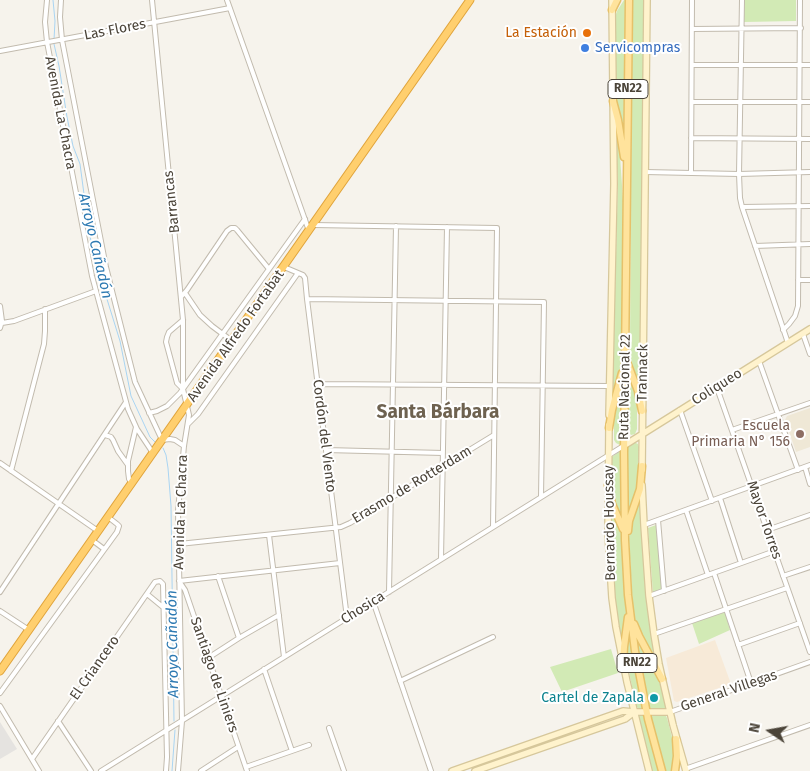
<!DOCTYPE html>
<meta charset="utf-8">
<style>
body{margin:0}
#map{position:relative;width:810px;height:771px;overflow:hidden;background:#f6f3ec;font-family:"Fira Sans",sans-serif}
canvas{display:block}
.north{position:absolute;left:745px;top:706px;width:50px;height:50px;-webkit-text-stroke:4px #fff;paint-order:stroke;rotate:282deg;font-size:14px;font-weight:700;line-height:20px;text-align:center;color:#4b4439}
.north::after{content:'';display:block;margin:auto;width:18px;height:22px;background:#4b4439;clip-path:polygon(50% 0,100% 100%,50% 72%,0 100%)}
</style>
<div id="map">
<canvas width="810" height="771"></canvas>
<div class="north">N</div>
</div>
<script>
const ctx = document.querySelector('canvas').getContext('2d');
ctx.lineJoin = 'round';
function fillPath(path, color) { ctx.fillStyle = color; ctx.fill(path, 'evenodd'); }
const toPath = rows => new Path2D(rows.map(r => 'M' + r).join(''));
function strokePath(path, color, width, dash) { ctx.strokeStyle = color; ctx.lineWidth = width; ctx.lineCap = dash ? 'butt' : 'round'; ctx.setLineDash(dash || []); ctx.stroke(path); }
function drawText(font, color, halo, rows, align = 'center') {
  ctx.font = font + ' "Fira Sans",sans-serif'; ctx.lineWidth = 4; ctx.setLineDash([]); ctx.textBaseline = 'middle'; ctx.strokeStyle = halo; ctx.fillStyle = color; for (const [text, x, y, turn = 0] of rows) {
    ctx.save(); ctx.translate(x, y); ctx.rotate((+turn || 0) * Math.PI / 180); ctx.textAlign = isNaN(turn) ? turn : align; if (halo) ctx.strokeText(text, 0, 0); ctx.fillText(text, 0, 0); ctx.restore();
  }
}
fillPath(toPath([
 [715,640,731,684,677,702,674,701,666,658]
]), '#f7ead8');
fillPath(toPath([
 [810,408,810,447,796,452,785,420,787,416]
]), '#efe8d6');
fillPath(toPath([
 [624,0,626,0,625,146,615,93,615,17,617,11],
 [632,0,645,0,641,387,631,362,630,349],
 [744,0,796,0,796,21,744,22],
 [616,119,618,127,623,200,622,355,619,382,612,404,618,179,615,145],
 [628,372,635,395,637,406,637,429,635,434,631,435,628,431],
 [623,381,622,444,620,445,616,443,614,440,614,412],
 [634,442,638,444,639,447,638,485,627,525,627,447],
 [621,450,623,524,614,504,611,490,612,457],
 [641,491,643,548,649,617,657,663,637,628,633,610,629,540,630,525],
 [611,504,620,526,622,535,626,613,622,647,617,616,613,584,611,538],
 [656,525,662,589,653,593,648,528],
 [725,612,730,630,699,644,692,623],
 [629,624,643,708,642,709,638,708,636,706,626,657],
 [635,631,660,678,666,704,665,708,662,709,650,709,648,708],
 [611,649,618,673,562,692,550,667],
 [662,715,666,716,667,718,675,748,673,771,664,771,650,717,652,716],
 [639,716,643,716,645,720,659,771,651,771,638,717]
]), '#d2eab5');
fillPath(toPath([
 [0,722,17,749,0,759]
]), '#e5e3e0');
strokePath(toPath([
 [53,0,55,21,54,40],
 [54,44,59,66,67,117,73,146,80,164,89,232,100,280,106,296,120,341,131,396,150,437,155,442],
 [163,448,166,455,168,468,171,506,174,721],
 [172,771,175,730]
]), '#a9d4f2', 1);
const street = toPath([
 [47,0,45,22,47,42,92,276,128,409,137,429,153,453],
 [61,0,60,17,62,40,106,267,135,382,162,440,170,439,175,440,184,446],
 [152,0,183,320,183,389,189,415,184,446,178,511,182,721,178,771],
 [227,0,309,231],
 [742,0,739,174,740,198,742,207,788,343],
 [692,29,801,28],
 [0,51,230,8],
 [692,65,810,65],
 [692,102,810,102],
 [691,138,810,139],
 [645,172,739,174,810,172],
 [691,173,692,0],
 [742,207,810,206],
 [313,225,497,228,493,527],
 [755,246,810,244],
 [284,267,303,275,305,278,307,299,347,618],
 [798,280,810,280],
 [185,293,200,315,212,326,232,341],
 [181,297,187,290,227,231,231,228,235,228,237,230,269,269],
 [307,299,544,302,541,497],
 [0,306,2,321,0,328],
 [2,323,14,321,96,291],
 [783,330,789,324,795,316,798,306,800,0],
 [803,334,810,354],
 [759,361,798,470],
 [318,384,609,386],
 [717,388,810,652],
 [183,389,177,383,166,342,167,337,169,332,183,320],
 [680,410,712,501],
 [149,413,157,411,167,406,180,393,305,219],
 [188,424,198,414,298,273],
 [732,430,810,403],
 [105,435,111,437,113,440,118,451,128,465],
 [326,450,443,453],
 [0,463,98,531],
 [805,467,810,484],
 [11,471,44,344,45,331,45,309],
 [132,483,129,479,128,471,128,461,136,427],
 [720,498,741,563],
 [686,510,708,575],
 [658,520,664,591],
 [644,525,810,465],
 [767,530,810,515],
 [269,535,284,657],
 [92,540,104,549],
 [179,544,341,527,350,523,494,435],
 [441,559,447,227],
 [714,573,751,683],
 [218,576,239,638],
 [783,576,810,567],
 [179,581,185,590,247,771],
 [179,581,340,563],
 [0,592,126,402],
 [389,592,396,226],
 [147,594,164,608],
 [649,596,775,551],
 [373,601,431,771],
 [0,611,29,630],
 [654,634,787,588],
 [738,645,800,623],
 [208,658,239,638,279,615],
 [264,669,292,751],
 [400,681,493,637],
 [0,693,117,532,119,526,117,524,108,517],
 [0,706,39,771],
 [670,712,810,662],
 [58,721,91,771],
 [329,728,344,771],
 [32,759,155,582,160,581,163,584,167,757,166,771],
 [246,767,309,745],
 [685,769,810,725],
 [101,771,625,445],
 [201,771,238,747]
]);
const secondary = toPath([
 [609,415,614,184,612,0],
 [609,425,608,533,612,598,616,627,627,682,649,771],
 [625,445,810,329],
 [642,470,647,0],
 [642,485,644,525,649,596,654,634,659,664,673,725,686,771],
 [452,771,623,711,634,712,670,712],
 [475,771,625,719,634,712]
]);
const primary = toPath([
 [629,0,624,453,625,540,628,595,635,651,648,719,662,771],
 [612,10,617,0],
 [613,101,618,120,624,157],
 [627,362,638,391,642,411],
 [609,428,612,410,622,373],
 [608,485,612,504,623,529],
 [628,531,629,521,640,489,642,466],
 [634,624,639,636,662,679],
 [623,664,624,647,628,617],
 [675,771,677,756,676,739]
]);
const highway = toPath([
 [0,671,470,0]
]);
strokePath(street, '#c2bbae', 6);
strokePath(secondary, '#d6c79b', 8);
strokePath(primary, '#e6c16a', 9);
strokePath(highway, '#e0a43c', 9);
strokePath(street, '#fff', 4);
strokePath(secondary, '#fff3cd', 5.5);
strokePath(primary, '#ffe39c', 6);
strokePath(highway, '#ffcf6e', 7);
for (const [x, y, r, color] of [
 [587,33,5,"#e8710a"],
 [585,48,5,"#3f7fe0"],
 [800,434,5,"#8d6e63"],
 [654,698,5,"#0f9aa8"]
]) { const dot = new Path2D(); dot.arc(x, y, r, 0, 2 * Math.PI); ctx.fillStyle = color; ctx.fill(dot); strokePath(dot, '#fff', 2); }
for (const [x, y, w] of [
 [628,89,40],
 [637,663,40]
]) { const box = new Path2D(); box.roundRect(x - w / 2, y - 9.5, w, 19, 4); ctx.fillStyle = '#fff'; ctx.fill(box); strokePath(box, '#4b4439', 1); }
drawText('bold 12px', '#4b4439', null, [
 ["RN22",628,89],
 ["RN22",637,663]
]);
drawText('14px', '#4b4439', '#fff', [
 ["Las Flores",115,30,-11],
 ["Avenida La Chacra",60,113,79],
 ["Barrancas",172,202,-96],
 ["Avenida Alfredo Fortabat",236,336,-55],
 ["Trannack",643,373,-89],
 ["Ruta Nacional 22",625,387,-89],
 ["Coliqueo",717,387,-32],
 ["Cordón del Viento",324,436,83],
 ["Erasmo de Rotterdam",412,485,-31],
 ["Avenida La Chacra",181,512,-88],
 ["Mayor Torres",764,520,71],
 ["Bernardo Houssay",610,523,-91],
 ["Chosica",363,608,-32],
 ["El Criancero",95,668,-55],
 ["Santiago de Liniers",214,675,71],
 ["General Villegas",729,691,-19]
]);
drawText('14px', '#c56008', '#fff', [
 ["La Estación",577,33]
], 'right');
drawText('14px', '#366cbe', '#fff', [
 ["Servicompras",595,48]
], 'left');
drawText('14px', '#785e54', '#fff', [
 ["Escuela",790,426],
 ["Primaria N° 156",790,442]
], 'right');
drawText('14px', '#0d838f', '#fff', [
 ["Cartel de Zapala",644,698]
], 'right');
drawText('italic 15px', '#2e7ab2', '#fff', [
 ["Arroyo Cañadón",95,246,77],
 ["Arroyo Cañadón",173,644,-91]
]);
drawText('bold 19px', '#6e6250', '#fff', [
 ["Santa Bárbara",438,413]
]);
</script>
